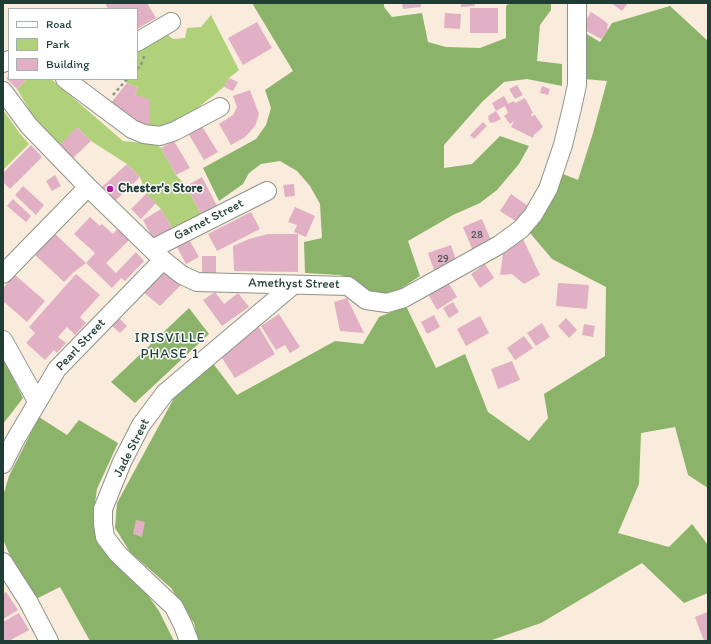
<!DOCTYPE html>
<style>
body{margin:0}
#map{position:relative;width:711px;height:644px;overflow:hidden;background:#f9ecdc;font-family:Itim,sans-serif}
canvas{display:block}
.frame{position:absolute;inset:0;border:4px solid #1f3d34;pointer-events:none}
.legend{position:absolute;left:8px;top:8px;width:130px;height:72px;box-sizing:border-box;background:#fff;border:1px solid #a5b1ae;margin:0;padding:5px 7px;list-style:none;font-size:12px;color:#1f3d34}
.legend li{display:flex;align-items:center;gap:8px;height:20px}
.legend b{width:20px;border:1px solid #a5b1ae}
</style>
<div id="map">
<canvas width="711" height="644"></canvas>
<div class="frame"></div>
<ul class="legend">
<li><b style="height:5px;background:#fff"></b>Road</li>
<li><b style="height:11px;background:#b0d17a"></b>Park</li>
<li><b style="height:11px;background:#e1b0c4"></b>Building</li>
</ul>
</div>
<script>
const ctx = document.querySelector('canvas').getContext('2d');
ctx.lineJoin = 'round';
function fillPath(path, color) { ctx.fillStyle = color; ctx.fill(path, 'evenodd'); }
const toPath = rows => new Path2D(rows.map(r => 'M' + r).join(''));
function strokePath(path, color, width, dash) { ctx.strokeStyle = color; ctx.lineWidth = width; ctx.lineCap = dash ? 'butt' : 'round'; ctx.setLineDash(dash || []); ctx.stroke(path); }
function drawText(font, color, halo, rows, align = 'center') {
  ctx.font = font + ' Itim,sans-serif'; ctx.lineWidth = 3; ctx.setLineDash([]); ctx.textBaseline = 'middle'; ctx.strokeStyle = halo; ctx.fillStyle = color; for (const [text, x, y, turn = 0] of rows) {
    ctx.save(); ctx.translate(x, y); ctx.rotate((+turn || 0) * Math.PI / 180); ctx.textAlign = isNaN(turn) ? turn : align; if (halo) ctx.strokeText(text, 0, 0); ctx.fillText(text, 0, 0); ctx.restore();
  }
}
fillPath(toPath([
 [211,15,239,70,229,78,224,87,191,113,165,127,149,126,149,100,135,95,138,88,127,83,124,79,137,79,137,51,168,35,173,39,185,38,187,28,201,27],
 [27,79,51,79,123,141,143,143,154,142,161,148,176,175,186,186,201,214,172,228,161,209,146,194,140,177,127,164,91,141,78,128,59,146,36,121,17,89],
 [3,110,21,135,29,144,3,170]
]), '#b0d17a');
fillPath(toPath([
 [252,3,384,3,384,7,392,17,422,13,428,42,446,47,480,48,506,38,506,6,509,3,551,3,551,10,540,25,537,61,562,64,562,86,527,79,504,82,482,102,444,145,444,168,472,164,500,136,529,146,519,164,497,190,480,203,453,215,408,241,420,276,397,291,383,297,365,291,354,279,340,275,305,273,304,242,322,238,320,204,310,186,297,171,280,161,261,164,249,173,243,184,219,201,203,168,256,139,266,125,271,108,265,90,293,71],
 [670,6,708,41,708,488,688,475,675,427,641,433,639,484,618,533,669,547,692,524,708,545,708,593,684,603,642,563,541,623,489,641,198,641,194,623,171,588,130,552,115,528,117,503,174,398,212,362,237,395,335,341,363,344,379,317,406,306,436,368,465,354,488,412,529,441,548,418,544,394,605,356,606,287,552,259,530,233,563,174,578,180,593,133,607,81,584,79,585,33,600,42,612,23],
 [189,308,209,334,135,403,111,382],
 [3,357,23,398,3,424],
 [39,417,67,435,79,420,118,443,97,489,93,517,97,538,142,587,159,611,174,641,90,641,60,587,36,599,15,567,4,542,3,534,3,496,9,476]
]), '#8cb36a');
fillPath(toPath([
 [105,3,147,3,156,18,137,29,137,9,108,9],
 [402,3,421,3,421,7,403,9],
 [461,3,474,3,475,6,461,7],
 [611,3,628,3,622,11],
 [470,8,498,8,498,33,470,33],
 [591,12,602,19,608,24,607,28,609,29,601,39,581,28],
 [445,13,461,14,460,29,444,28],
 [257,22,272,48,243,65,228,38],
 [9,76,9,79,27,79,17,89,6,78],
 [229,78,238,82,233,91,224,87],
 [127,83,138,88,135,95,149,99,149,126,123,117,109,105],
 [517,85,523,95,515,99,509,89],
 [542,86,550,89,548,95,540,93],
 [250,90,259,114,255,126,245,137,231,145,219,124,233,115,237,107,233,96],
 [504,96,508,103,507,104,514,101,515,103,525,98,533,113,531,114,532,116,535,115,543,127,534,135,533,138,511,127,514,121,510,124,504,116,508,113,505,106,496,111,492,103],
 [496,111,501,119,493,123,492,122,490,123,488,118,489,118,488,116],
 [483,122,487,126,474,139,470,135],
 [201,125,218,152,204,160,188,133],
 [77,127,91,141,72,159,59,146],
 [174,141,190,168,176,175,161,148],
 [31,145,42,157,10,189,3,182,3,173],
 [127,164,140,177,115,201,102,187],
 [55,175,61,186,52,191,46,181],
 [202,177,217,206,201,214,186,186],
 [294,184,295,196,285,197,283,185],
 [23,186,44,205,36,215,15,195],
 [146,194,156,203,141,219,131,209],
 [511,194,528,206,517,222,500,211],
 [13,199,31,216,26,222,7,206],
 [295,207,315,216,306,237,294,232,297,225,288,222],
 [161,209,172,228,153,239,143,220],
 [251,212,260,229,217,251,208,234],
 [90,217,100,226,102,224,113,234,118,228,130,239,106,263,116,273,136,252,144,261,125,281,121,278,112,288,86,263,95,253,74,234],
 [482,219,492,243,473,251,463,227],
 [54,233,86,263,74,272,64,282,34,254],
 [268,234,298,234,298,272,234,271,233,246,249,239],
 [523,239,540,275,524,284,512,274,500,275,504,247],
 [190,241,199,257,186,264,177,247],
 [451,245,458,266,435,273,428,253],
 [202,256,216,256,216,274,202,275],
 [485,264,494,278,480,288,471,274],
 [165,271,183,283,160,306,142,291,160,272],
 [76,274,100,295,80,317,86,323,75,335,67,327,58,337,66,343,57,353,54,350,45,360,26,343,35,333,29,327],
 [15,275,45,301,27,322,3,301,3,288],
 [448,282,457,297,437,310,428,294],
 [558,283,589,285,587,309,556,306],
 [215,292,224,304,238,293,249,307,222,326,203,300],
 [347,298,364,333,340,331,334,302],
 [453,302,459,312,449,318,443,308],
 [279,314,300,347,290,353,285,345,276,350,261,326],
 [434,315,440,327,427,334,421,322],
 [480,316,489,333,466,346,457,329],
 [118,317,127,326,120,333,111,325],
 [566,318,577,330,569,338,558,326],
 [542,323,550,337,536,346,527,333],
 [584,324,595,326,593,337,582,335],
 [259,327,275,354,235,378,218,352],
 [524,336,533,348,515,360,507,348],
 [512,361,520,380,498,389,491,369],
 [136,520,145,522,142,537,133,534],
 [6,592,18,610,3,619,3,594],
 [708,612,708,641,704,641,695,617],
 [19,613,29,630,9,641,3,641,3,622]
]), '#e1b0c4');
const minor = toPath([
 [137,42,171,22],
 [3,63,9,60],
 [65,79,132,129,144,134,160,136,175,131,220,107],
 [3,91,29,126,88,187,163,260,182,275,197,282,348,286,366,300,387,303,404,298,499,245,521,229,533,215,548,189,563,145,572,108,577,85,577,3],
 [152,249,267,191],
 [3,274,88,187],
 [3,340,37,401],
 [3,464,14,442,57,369,163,260],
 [3,562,28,601,49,641],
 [189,641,183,625,174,607,118,554,105,537,103,524,103,509,122,462,141,425,165,393,293,285]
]);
strokePath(minor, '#8c9488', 20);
strokePath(toPath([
 [137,69,141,65,145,54],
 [113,95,127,79]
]), '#8c9488', 2.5, [3, 3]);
strokePath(minor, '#fff', 18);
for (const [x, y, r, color] of [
 [110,189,4,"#b5179e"]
]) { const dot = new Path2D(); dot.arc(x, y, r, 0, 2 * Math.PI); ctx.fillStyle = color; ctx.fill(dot); strokePath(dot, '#fff', 1.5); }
drawText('11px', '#505a58', null, [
 ["28",477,235],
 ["29",443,259]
]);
drawText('bold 13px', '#1f3d34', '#fff', [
 ["Chester's Store",118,189]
], 'left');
drawText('13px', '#1f3d34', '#fff', [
 ["Garnet Street",209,220,-27],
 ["Amethyst Street",294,284,1],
 ["Pearl Street",81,345,-47],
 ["Jade Street",132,448,-63]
]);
ctx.letterSpacing = '1px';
drawText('14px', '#1f3d34', '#fff', [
 ["IRISVILLE",170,338],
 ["PHASE 1",170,354]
]);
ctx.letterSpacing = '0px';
</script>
